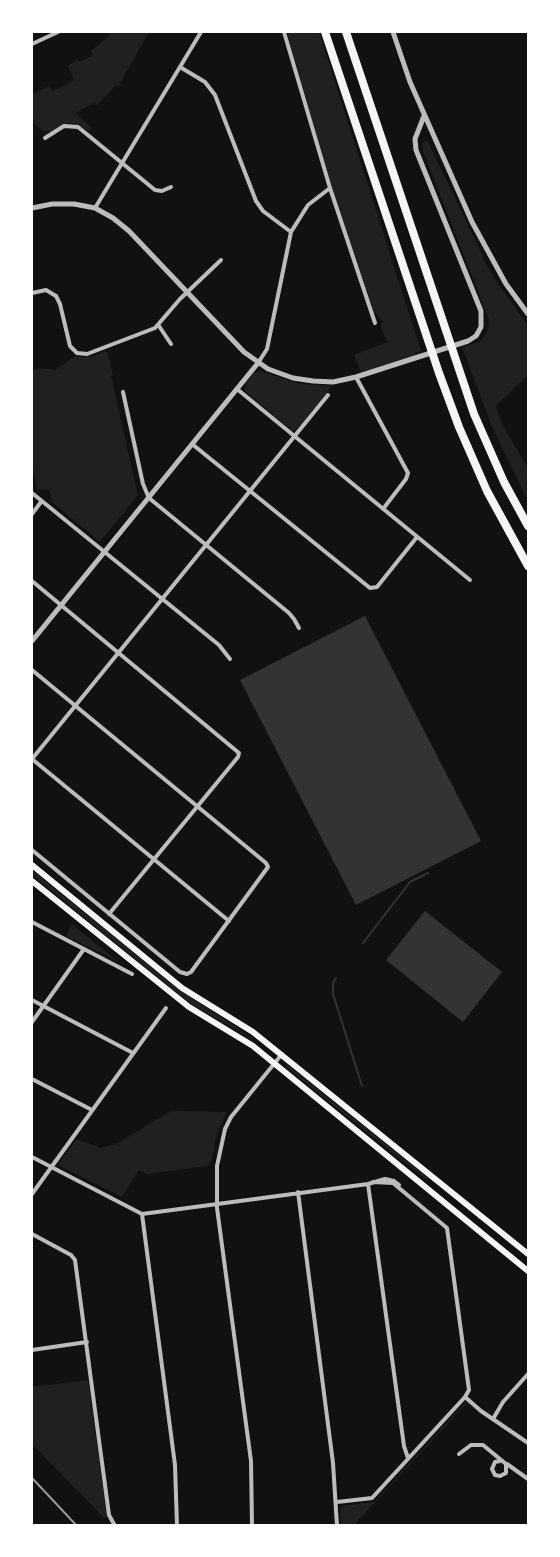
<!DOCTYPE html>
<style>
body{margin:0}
#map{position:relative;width:560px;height:1557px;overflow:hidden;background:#111;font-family:Signika,sans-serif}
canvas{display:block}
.frame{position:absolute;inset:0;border:33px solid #fff;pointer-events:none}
</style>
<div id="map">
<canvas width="560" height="1557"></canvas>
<div class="frame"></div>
</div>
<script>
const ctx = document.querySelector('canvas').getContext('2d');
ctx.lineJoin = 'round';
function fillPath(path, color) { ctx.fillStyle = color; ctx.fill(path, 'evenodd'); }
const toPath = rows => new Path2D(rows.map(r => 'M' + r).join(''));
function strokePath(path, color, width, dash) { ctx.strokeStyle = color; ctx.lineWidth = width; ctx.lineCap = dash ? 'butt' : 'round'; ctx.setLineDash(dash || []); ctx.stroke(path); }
fillPath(toPath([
 [111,32,149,32,119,85,115,86,97,105,94,103,76,113,92,128,88,131,79,125,68,123,61,125,50,132,43,131,35,125,32,113,32,94,50,86,53,91,74,80,68,66,77,60,80,62,93,55,91,51,110,35],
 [287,32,319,32,421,351,415,353,416,356,361,372,354,355,387,342,381,328,382,321,374,311,331,185],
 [427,140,483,256,483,259,500,287,528,325,528,375,496,406,502,424,528,468,528,501,493,429,462,347,479,342,483,338,488,330,489,320,423,151,422,143],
 [107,351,113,376,111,376,138,495,100,542,52,502,49,489,37,490,32,463,32,370,39,368,55,370,75,356,90,357],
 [260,371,300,384,332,386,297,429,293,431,245,391,246,383,255,373],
 [32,870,179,990,233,1025,268,1052,240,1032,196,1007,175,991,32,875],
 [72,924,119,962,66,936],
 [286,1064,428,1178,427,1180,315,1091,286,1067],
 [171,1111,227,1112,217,1133,212,1160,207,1166,148,1174,139,1170,122,1197,60,1166,59,1163,77,1139,101,1148,116,1144],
 [88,1380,107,1517,104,1518,32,1444,32,1387],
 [466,1402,468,1402,354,1525,341,1525,340,1510,342,1506,374,1502]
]), '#202020');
fillPath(toPath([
 [365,616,481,841,356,905,240,680],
 [425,911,502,972,463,1022,386,960]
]), '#333');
strokePath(toPath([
 [363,943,410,882,428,873],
 [336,978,333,983,333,994,362,1086]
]), '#333', 2);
strokePath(toPath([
 [284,32,330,188,375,323],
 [32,44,58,32],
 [180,67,205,82,215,95,256,201,263,211,291,232],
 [45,138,64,126,78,127,155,190,162,191,171,187],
 [95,208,201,32],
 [32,293,46,290,56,296,60,304,70,346,77,353,87,354,155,328,180,299,221,260],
 [159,326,171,344],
 [258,363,267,349,291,232,308,205,330,188],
 [356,377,408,473,406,479,383,509],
 [237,389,470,580],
 [123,392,143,484,149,498,289,613,294,619,299,628],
 [192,444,370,588,377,587,417,537],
 [32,493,219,645,230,659],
 [32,514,41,502],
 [32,581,239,753,238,757,109,914],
 [32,670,266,863,268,867,191,972,187,974,180,972,32,850],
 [32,759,328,395],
 [32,759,229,921],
 [32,922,132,974],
 [32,1000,133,1053],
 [32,1022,84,949],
 [32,1079,92,1110],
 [32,1157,142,1214,368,1184,385,1179,394,1181,399,1185],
 [368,1184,404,1446,408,1458],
 [298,1192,333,1463,337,1526],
 [32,1194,166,1008],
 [142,1214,175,1465,177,1526],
 [32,1234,71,1255,75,1260,109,1515,115,1526],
 [32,1350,87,1342],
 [465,1397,481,1411,528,1443],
 [493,1419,503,1402,528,1374],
 [459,1454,471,1445,483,1445,506,1464,506,1473,500,1476,495,1475,492,1469,495,1462,500,1461],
 [507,1464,528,1479],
 [337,1502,372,1498,465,1397,469,1390,447,1228,393,1183,373,1182],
 [252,1526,251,1461,217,1208,217,1166,225,1129,231,1117,282,1054]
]), '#bcbcbc', 4);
strokePath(toPath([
 [393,32,410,82,472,222,506,284,528,314],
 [32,208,52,204,74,204,95,208,113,218,129,231,244,352,268,369,293,378,313,381,333,382,356,377,468,341,476,336,481,327,481,311,416,150,415,139,424,116],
 [32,641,258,363]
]), '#bcbcbc', 5);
strokePath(toPath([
 [32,865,182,988,253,1032,528,1254],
 [32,881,189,1007,253,1046,528,1271]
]), '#f5f5f5', 6);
strokePath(toPath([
 [325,32,439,373,459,427,487,491,528,566],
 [346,32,474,414,504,482,528,526]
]), '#f5f5f5', 8);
strokePath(toPath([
 [32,1478,77,1526]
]), '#9a9a9a', 2);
</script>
